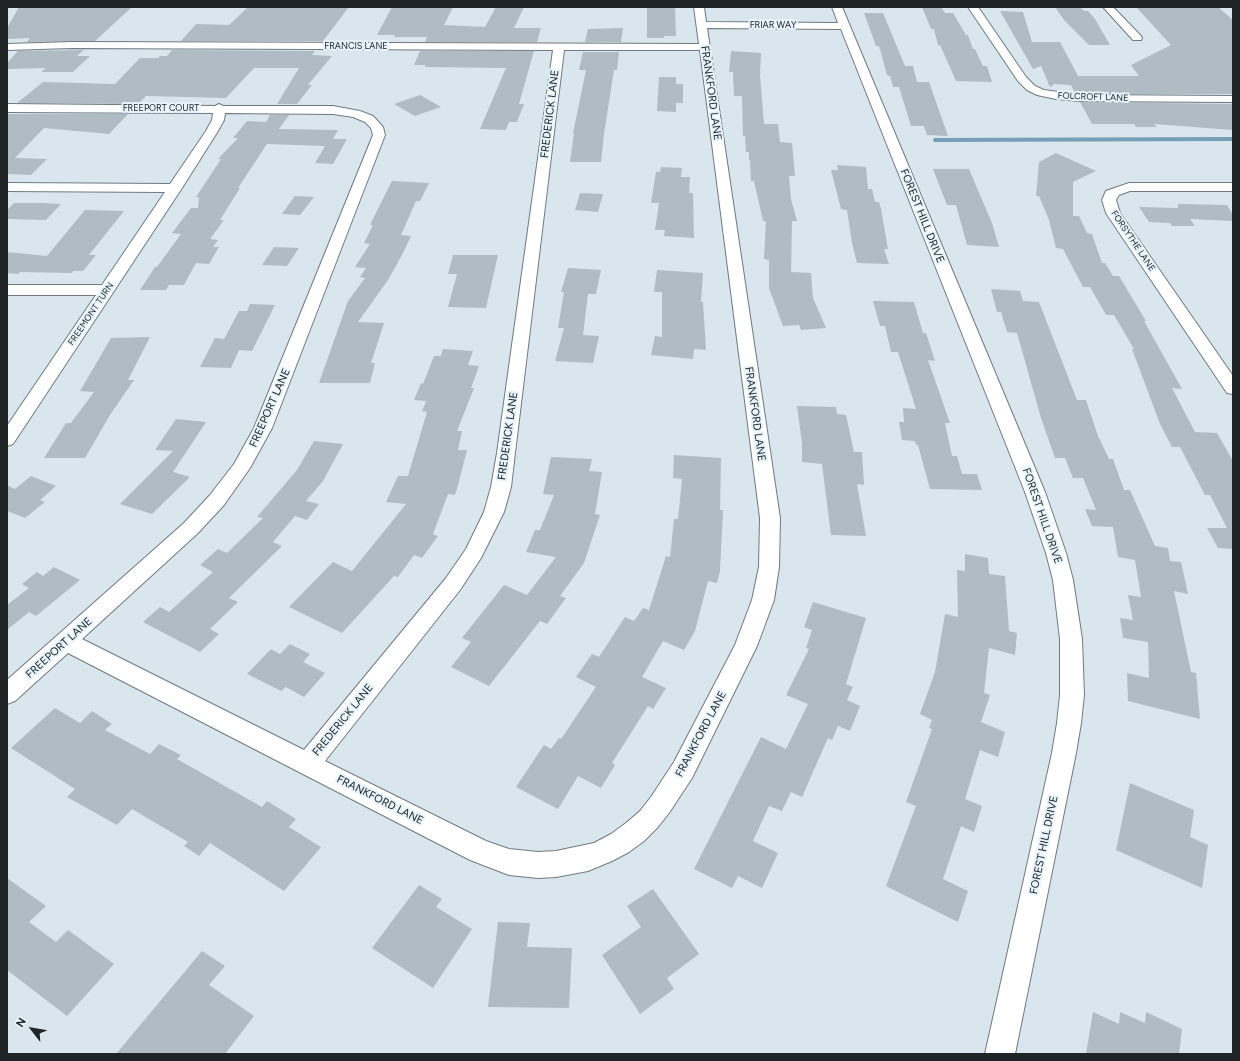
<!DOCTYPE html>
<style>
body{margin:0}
#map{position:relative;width:1240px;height:1061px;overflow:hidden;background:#d9e6ed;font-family:Figtree,sans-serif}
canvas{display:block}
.frame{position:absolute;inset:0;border:8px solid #202427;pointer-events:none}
.north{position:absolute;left:12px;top:1009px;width:40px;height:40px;-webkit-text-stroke:3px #e6f3fb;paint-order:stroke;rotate:301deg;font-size:11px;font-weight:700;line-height:16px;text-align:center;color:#202427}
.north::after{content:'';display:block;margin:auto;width:14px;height:18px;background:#202427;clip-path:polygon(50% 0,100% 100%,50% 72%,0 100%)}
</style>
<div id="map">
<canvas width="1240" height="1061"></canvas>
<div class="frame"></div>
<div class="north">N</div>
</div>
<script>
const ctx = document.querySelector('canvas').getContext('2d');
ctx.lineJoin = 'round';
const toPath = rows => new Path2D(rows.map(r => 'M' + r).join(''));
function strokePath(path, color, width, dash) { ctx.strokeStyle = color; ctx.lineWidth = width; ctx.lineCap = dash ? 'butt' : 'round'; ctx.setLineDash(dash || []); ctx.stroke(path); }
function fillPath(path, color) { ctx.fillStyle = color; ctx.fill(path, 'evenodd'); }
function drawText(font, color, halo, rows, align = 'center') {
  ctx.font = font + ' Figtree,sans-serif'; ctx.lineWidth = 4; ctx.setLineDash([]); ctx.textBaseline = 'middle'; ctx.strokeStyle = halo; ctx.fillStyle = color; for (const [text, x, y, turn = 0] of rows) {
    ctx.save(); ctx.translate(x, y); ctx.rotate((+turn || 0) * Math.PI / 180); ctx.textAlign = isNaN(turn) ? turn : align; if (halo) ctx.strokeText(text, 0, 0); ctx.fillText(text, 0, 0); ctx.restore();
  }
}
strokePath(toPath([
 [935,140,1233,139]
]), '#769eb6', 4);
fillPath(toPath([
 [19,7,132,7,95,41,27,42,30,38,7,39,7,28],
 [248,7,349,7,323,41,181,41,196,24,229,25],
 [392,7,453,7,444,25,485,27,496,7,524,7,514,28,541,28,537,42,425,42,427,37,394,37,395,35,377,35],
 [647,7,675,7,676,36,664,36,664,38,647,38],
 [922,7,941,7,945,13,953,13,966,35,968,35,973,49,975,49,983,66,987,66,992,82,956,81,940,45,938,45,934,29,931,29],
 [1055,7,1080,7,1084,11,1088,11,1095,19,1110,45,1089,45,1064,20],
 [1136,7,1218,7,1233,20,1233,94,1080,94,1075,93,1071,85,1054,84,1051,87,1048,84,1048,82,1041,66,1033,69,1000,11,1023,12,1032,42,1060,42,1078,76,1139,76,1131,65,1171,45],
 [864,13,883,13,905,66,913,66,917,82,929,82,948,136,927,135,924,126,911,126,899,87,893,87,890,76,887,75,879,46,876,46],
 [623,28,621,42,585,42,588,29],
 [84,50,77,56,90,56,73,72,41,72,46,68,7,69,7,63,18,51],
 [172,50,315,51,312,55,332,56,308,85,312,85,297,104,277,104,299,68,254,68,226,98,146,96,138,104,17,103,43,82,115,84,140,58,158,58,160,56,167,56],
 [420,51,534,51,519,104,524,104,517,122,509,122,506,130,480,129,506,68,425,67,426,65,414,65],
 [731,51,761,53,760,76,764,124,778,124,780,142,792,143,795,176,789,176,791,199,797,221,792,221,791,272,811,273,813,298,826,328,801,330,799,325,783,326,769,288,769,260,764,259,766,221,763,221,754,181,751,181,750,160,749,160,749,152,746,152,745,136,743,136,742,96,734,96,733,72,729,72],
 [583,52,619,52,617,70,614,70,604,134,601,162,570,162,574,133,573,133,586,70,579,70],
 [659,77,676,77,676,84,683,84,683,103,676,103,676,112,657,111],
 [420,95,441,107,415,116,394,104],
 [1080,102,1233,104,1233,130,1154,124,1157,127,1136,127,1134,124,1092,124],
 [7,114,128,114,109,134,44,128,15,158,47,159,31,175,7,174],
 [270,115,289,115,279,129,338,130,333,139,347,139,333,164,315,163,325,146,267,144,238,188,240,188,220,220,224,220,210,239,218,240,213,247,219,247,209,264,196,263,184,285,169,285,166,290,140,290,155,267,157,267,181,234,172,233,191,208,198,208,199,197,196,197,221,159,218,159,238,138,233,138,247,121,266,122],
 [1056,153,1096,171,1073,182,1073,216,1079,216,1087,233,1092,234,1102,263,1105,263,1113,276,1119,276,1146,321,1144,321,1182,389,1172,388,1195,432,1217,433,1233,461,1233,549,1218,548,1207,528,1227,528,1210,495,1205,495,1180,447,1172,447,1160,424,1132,349,1134,349,1114,315,1106,315,1090,287,1083,287,1063,249,1056,248,1049,220,1039,196,1036,196,1039,162],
 [837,165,866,167,868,189,872,189,875,202,879,202,881,209,888,249,884,249,889,264,857,263,852,243,847,210,841,209,831,170,838,170],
 [661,167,682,168,681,177,690,177,689,193,693,193,694,238,664,236,665,230,655,230,659,203,651,203,656,172,660,172],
 [933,169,969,169,992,223,999,247,967,245,956,205,947,205],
 [392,181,429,183,420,201,416,201,401,235,411,236,403,253,388,280,358,322,384,323,371,363,375,363,370,383,319,383,348,301,365,278,360,277,366,268,355,267,370,244,364,243,373,225,370,225],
 [580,193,603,194,598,212,575,210],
 [295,196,314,197,300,215,282,214],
 [14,203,41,203,61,204,46,220,7,219,7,210],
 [1178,204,1227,205,1233,215,1233,221,1190,219,1195,226,1172,226,1170,223,1149,222,1139,207,1178,208],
 [85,210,124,211,89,255,96,255,83,271,73,271,72,273,20,272,18,274,7,273,7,252,47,256],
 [274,247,299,248,287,266,262,265],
 [453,255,498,255,486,308,448,307,457,274,448,274],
 [568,268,601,270,596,294,588,294,583,335,599,336,593,363,555,361,564,328,558,328,564,292,561,292],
 [657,270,703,273,701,302,703,302,706,350,694,349,693,359,651,355,655,336,662,337,662,292,654,292],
 [991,289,1020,291,1023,301,1039,302,1077,400,1086,400,1098,436,1109,459,1113,459,1124,490,1130,490,1155,546,1168,548,1170,561,1181,562,1188,594,1174,591,1191,672,1196,673,1200,719,1128,701,1127,673,1149,678,1148,642,1123,638,1120,618,1133,620,1128,595,1141,597,1135,560,1118,557,1113,527,1092,526,1085,509,1096,510,1083,478,1073,478,1065,458,1055,458,1041,418,1017,333,1007,332,1001,312,997,312],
 [873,301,914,302,923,333,926,333,935,361,928,360,950,423,945,423,952,456,957,456,962,474,977,474,982,490,930,489,918,445,916,445,915,441,902,440,899,422,904,422,903,408,916,409,898,352,891,352,885,326,880,326],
 [250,304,275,305,252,351,239,350,231,368,200,367,215,338,224,339,239,311,247,311],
 [150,337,128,380,134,380,110,415,85,458,44,458,66,423,71,423,94,392,80,391,111,338],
 [443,349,473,351,468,365,479,366,471,388,474,388,457,431,462,431,458,450,467,450,458,485,455,495,448,494,433,534,438,536,422,558,414,555,398,577,394,576,342,633,289,607,333,562,352,571,406,504,386,502,398,476,408,476,427,412,422,411,426,401,414,400,421,383,423,384,434,356,441,356],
 [797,406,836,407,837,414,846,415,854,452,862,452,864,485,857,484,866,536,831,535,822,464,802,462,802,443],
 [176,419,206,422,173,472,190,477,152,514,120,504,173,451,155,450],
 [314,441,343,444,323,481,306,501,319,504,307,520,295,516,273,542,282,546,229,598,238,602,210,629,219,634,200,652,143,622,160,607,169,612,213,572,200,565,218,549,227,553,263,518,257,517,297,470],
 [674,455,721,458,720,510,723,510,720,571,717,583,708,581,695,631,684,650,663,641,642,677,666,688,653,709,648,706,612,763,615,765,601,788,578,776,558,809,516,787,544,745,551,749,559,738,561,739,596,687,576,677,592,654,599,657,625,617,634,621,643,608,649,610,666,556,670,557,674,519,678,519,682,479,673,478],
 [551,457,592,459,589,471,602,472,595,514,600,515,584,563,560,596,566,598,547,624,540,621,489,686,451,667,471,642,462,638,504,585,527,595,556,557,526,552,535,530,540,530,554,495,543,494],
 [31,476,56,486,40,500,45,502,25,518,7,511,7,485,15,489],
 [965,554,988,558,989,574,1005,576,1009,631,1017,633,1015,655,989,648,984,693,990,695,981,722,1005,732,998,757,980,750,965,799,982,806,974,832,961,826,943,879,968,891,958,922,886,886,916,806,906,802,932,729,929,728,932,720,920,714,935,672,945,614,958,617,957,570,965,571],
 [54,567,80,580,36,616,29,612,7,630,7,605,29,588,22,584,37,572,43,576],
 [813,602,866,618,846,684,853,687,847,700,860,706,850,731,838,726,832,740,828,738,802,797,791,792,782,811,769,806,753,841,778,853,762,888,738,876,732,888,694,869,761,737,786,749,808,704,786,695,809,649,806,648,812,630,804,627],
 [290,644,310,654,303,662,325,673,304,697,286,687,281,691,247,674,271,649,280,654],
 [55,708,80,723,92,711,112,724,105,730,150,754,159,744,181,755,177,759,262,807,267,801,296,819,289,827,321,847,284,891,210,843,199,856,184,846,188,842,132,809,117,825,67,797,75,789,11,748],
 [1130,783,1194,810,1190,837,1208,845,1202,888,1116,850],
 [7,878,46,906,29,922,56,942,68,930,114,964,67,1016,7,970],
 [419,885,442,899,436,907,472,929,433,988,372,948],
 [653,889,699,954,667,978,674,989,640,1014,602,955,641,927,627,906],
 [498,922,530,923,527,947,572,948,569,1008,488,1007],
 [202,951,225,966,209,985,254,1016,225,1054,116,1054],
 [1093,1012,1119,1024,1120,1012,1145,1023,1146,1012,1182,1029,1179,1054,1086,1054]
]), '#b0bcc3');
const minor = toPath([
 [694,7,704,7,706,22,838,23,832,7,842,7,1045,492,1066,553,1073,580,1082,639,1084,695,1081,723,1076,753,1015,1054,985,1054,1052,753,1057,723,1060,695,1060,639,1053,580,1046,553,1025,492,841,29,707,28,780,518,779,567,774,600,757,646,692,778,669,813,658,827,644,841,629,852,612,861,588,871,556,877,538,878,509,875,470,860,68,653,15,701,7,704,7,680,184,523,210,495,234,464,254,428,373,135,371,128,365,122,353,117,333,114,225,113,224,120,218,131,182,188,13,444,7,446,7,426,96,295,7,295,7,285,102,285,165,192,7,191,7,183,170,184,206,131,212,120,213,113,7,112,7,104,215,106,219,104,223,106,333,106,360,111,373,116,383,127,385,135,272,428,250,468,224,505,198,533,82,639,304,750,446,578,466,549,484,512,491,487,497,453,553,50,72,48,7,50,7,44,72,42,699,44,694,7],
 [564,50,700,50,760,518,759,567,752,600,735,645,674,762,651,797,640,811,626,823,611,834,594,843,556,851,538,852,509,849,486,841,325,761,460,590,481,558,504,512,511,487,515,453,564,50],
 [968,7,978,7,1026,77,1035,86,1044,90,1080,95,1233,96,1233,102,1080,101,1056,99,1037,95,1027,90,1018,81,968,7],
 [1103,7,1113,7,1141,36,1142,38,1141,40,1133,40,1103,7],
 [1129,183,1233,183,1233,191,1130,191,1119,195,1116,200,1120,213,1233,376,1233,394,1227,393,1106,213,1102,200,1106,191,1129,183]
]);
strokePath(minor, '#6f7a81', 2);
fillPath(minor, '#fff');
drawText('9px', '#202427', '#e6f3fb', [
 ["FRIAR WAY",773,25],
 ["FRANCIS LANE",356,46],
 ["FOLCROFT LANE",1093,97,2],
 ["FREEPORT COURT",161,108],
 ["FORSYTHE LANE",1133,241,56],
 ["FREEMONT TURN",91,314,-56]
]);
drawText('11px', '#202427', '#e6f3fb', [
 ["FRANKFORD LANE",711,93,82],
 ["FREDERICK LANE",550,114,-83],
 ["FOREST HILL DRIVE",922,216,68],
 ["FREEPORT LANE",270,408,-66],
 ["FRANKFORD LANE",755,414,82],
 ["FREDERICK LANE",508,436,-82],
 ["FOREST HILL DRIVE",1042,516,71],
 ["FREEPORT LANE",59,648,-42],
 ["FREDERICK LANE",343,720,-51],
 ["FRANKFORD LANE",701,734,-62],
 ["FRANKFORD LANE",380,800,27],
 ["FOREST HILL DRIVE",1044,845,-78]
]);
</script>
